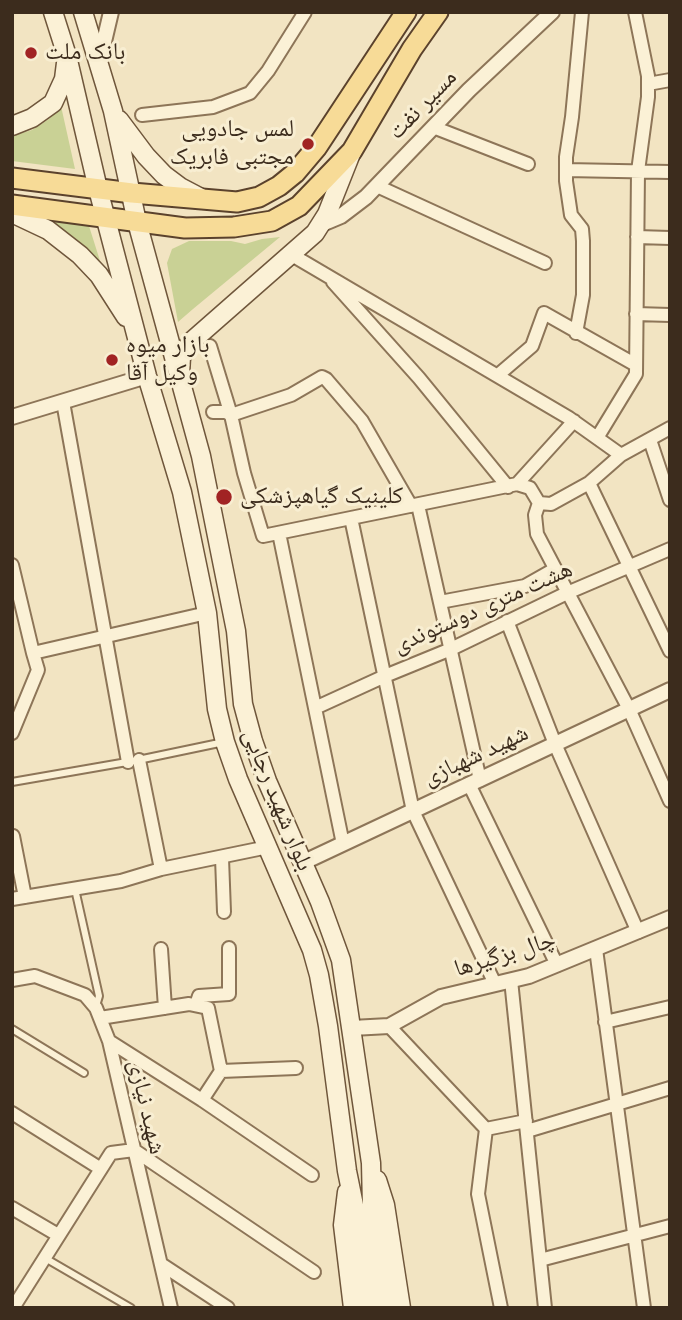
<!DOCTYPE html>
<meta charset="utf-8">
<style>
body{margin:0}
#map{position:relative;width:682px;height:1320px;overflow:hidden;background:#f2e4c2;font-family:"Times New Roman",serif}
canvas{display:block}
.frame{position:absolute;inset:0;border:14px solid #3c2c1d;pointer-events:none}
</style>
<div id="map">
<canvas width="682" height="1320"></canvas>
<div class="frame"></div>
</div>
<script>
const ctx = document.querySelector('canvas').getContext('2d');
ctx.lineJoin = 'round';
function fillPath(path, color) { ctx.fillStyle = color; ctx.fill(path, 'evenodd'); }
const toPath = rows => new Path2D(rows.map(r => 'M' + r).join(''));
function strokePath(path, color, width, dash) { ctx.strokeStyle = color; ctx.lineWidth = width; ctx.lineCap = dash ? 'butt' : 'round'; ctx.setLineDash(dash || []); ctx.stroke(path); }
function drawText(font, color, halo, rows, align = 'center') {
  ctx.font = font + ' "Times New Roman","Noto Naskh Arabic",serif'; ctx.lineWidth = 6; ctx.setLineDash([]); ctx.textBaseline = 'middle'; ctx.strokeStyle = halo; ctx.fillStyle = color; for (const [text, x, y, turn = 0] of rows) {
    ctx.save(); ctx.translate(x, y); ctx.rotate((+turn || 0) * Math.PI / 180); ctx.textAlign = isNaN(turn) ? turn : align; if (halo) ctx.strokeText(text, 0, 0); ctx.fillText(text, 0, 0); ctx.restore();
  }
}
fillPath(toPath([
 [61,106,75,169,12,161,12,136,32,130,49,119],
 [44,218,89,226,101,264,74,239],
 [280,237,193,309,178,322,167,263,172,249,189,241,231,241,245,244,262,239]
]), '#c9d195');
const service = toPath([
 [138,760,224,742],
 [12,782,127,762],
 [75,889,99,996,96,1006],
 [12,1029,84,1073],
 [45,1258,131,1308]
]);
const minor = toPath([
 [648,84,670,80],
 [142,115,213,107,250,93,268,71,305,12],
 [433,127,528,164],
 [566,170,670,172],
 [377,186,545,263],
 [637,237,670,238],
 [292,255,569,418,621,455],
 [333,282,419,378,508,487],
 [636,314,670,315],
 [576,333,583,295,583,241,582,229,571,215,566,181,566,157,572,117,582,12],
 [210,346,231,415,291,395,322,377,326,379,362,421,411,506],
 [498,375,532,346,544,313,636,365],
 [63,402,128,762],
 [213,412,226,412,231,415,244,473,263,536,517,484,530,488,539,503,551,504,589,483,621,455,670,428],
 [597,438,636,374,638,171,648,97,648,76,635,12],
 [650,440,670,500],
 [589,483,670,651],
 [517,484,574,421],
 [539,503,535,515,537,534,629,709,670,801],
 [418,505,480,780],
 [351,518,413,811,495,984],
 [279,533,343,844],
 [12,565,33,653],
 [440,602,525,586,555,569],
 [507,621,555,744,638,932],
 [315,708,385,676,451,649,567,593,670,549],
 [12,733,38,670,33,653,207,613],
 [139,760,161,869],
 [469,784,557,965],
 [13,836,25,897],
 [222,858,224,912],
 [12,899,121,881,161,869,268,847],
 [161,949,165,1008],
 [596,949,644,1308],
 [12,980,35,976,85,995,96,1008,109,1041,171,1308],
 [511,980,545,1308],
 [196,1005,199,996,229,994,229,948],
 [100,1018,189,1004,208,1008,221,1071],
 [605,1022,670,1007],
 [389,1026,486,1129,526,1121],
 [109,1041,202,1100,312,1175],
 [202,1100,221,1071,296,1068],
 [12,1113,101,1169],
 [486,1129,478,1194,501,1308],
 [527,1131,670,1088],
 [12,1208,58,1235],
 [540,1260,670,1226],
 [161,1264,228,1308],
 [13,1308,111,1153,134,1150,314,1272]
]);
const tertiary = toPath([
 [99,63,111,12],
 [322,224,341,216,366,197,469,90,552,12],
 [12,417,147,376],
 [302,863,670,690],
 [352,1028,389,1026,441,997,529,976,670,918]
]);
const secondary = toPath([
 [53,12,67,56,98,189,147,376,182,492,207,613,217,709,225,742,238,779,312,950,319,975,328,1026,347,1171,358,1225,369,1308],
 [83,12,113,111,137,222,201,456,236,631,243,704,253,741,267,781,320,902,341,960,371,1163,372,1206,384,1308],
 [119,120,146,156,164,175,180,187,201,198],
 [12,126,32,118,53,103,64,79,66,63],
 [12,213,48,230,80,255,99,275,126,317],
 [180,374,181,357,192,341,315,233,327,214,352,151],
 [377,1180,385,1205,401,1308],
 [347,1192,343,1225,353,1308]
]);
const primary = toPath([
 [12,178,132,193,237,202,259,197,279,186,295,173,317,147,406,12],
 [12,205,185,228,234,227,272,221,299,206,352,151,412,49,438,12]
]);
strokePath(service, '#8d7558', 10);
strokePath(minor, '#8d7558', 16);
strokePath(tertiary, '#8d7558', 18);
strokePath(secondary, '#6f563b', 21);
strokePath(primary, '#5b422c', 23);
strokePath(service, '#fbf1d6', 6);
strokePath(minor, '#fbf1d6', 12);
strokePath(tertiary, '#fbf1d6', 14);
strokePath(secondary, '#fbf1d6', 18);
strokePath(primary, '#f7db97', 19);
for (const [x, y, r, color] of [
 [31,53,7,"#a12323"],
 [308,144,7,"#a12323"],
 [112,360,7,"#a12323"],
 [224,497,9,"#a12323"]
]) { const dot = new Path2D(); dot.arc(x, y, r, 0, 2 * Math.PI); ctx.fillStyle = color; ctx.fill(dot); strokePath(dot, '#f8eed2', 2.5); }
drawText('24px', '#3c2c1d', '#f8eed2', [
 ["بانک ملت",45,53],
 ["لمس جادویی",294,130,"right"],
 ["مجتبی فابریک",294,158,"right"],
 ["بازار میوه",126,346],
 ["وکیل آقا",126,374],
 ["کلینیک گیاهپزشکی",240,497]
], 'left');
drawText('24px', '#3c2c1d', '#f8eed2', [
 ["مسیر نفت",423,105,-46],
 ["هشت متری دوستوندی",483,608,-24],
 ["شهید شهبازی",476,756,-25],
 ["بلوار شهید رجایی",277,800,68],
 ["چال بزگیرها",505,955,-17],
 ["شهید نیازی",146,1107,77]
]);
</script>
